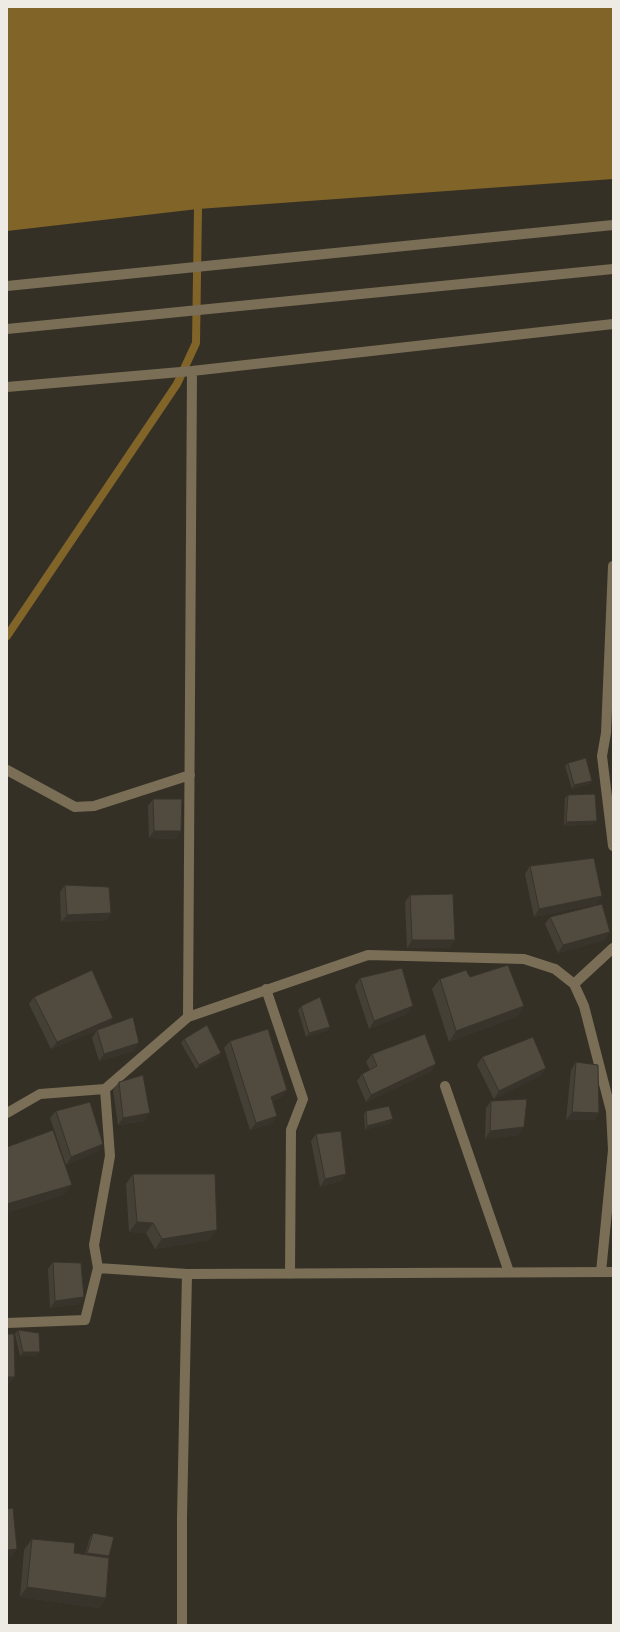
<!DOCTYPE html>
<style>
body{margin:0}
#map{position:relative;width:620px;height:1632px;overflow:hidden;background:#353026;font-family:"Asap Condensed",sans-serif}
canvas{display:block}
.frame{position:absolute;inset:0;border:8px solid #eeebe4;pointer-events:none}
</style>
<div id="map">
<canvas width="620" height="1632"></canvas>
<div class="frame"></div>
</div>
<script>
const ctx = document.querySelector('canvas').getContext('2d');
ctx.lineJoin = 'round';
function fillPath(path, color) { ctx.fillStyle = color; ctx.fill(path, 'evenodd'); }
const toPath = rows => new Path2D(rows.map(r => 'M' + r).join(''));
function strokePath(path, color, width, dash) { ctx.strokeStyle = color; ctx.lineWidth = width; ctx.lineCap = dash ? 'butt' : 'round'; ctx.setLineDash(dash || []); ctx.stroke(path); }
fillPath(toPath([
 [7,7,613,7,613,179,198,209,7,231]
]), '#806428');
strokePath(toPath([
 [7,636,177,384,196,343,198,209]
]), '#806428', 8);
strokePath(toPath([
 [7,286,613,225],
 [7,329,613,269],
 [7,387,192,371,613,324],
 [613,566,606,733,602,756,613,846],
 [7,770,75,807,94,806,190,775],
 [574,984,613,948],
 [266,989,303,1099,291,1130,290,1274],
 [188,1017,192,371],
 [445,1086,509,1272],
 [105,1089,110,1156,94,1245,98,1268,187,1274,613,1272],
 [7,1113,40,1094,105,1089,188,1017,368,955,524,959,555,969,574,984,584,1006,611,1111,613,1150],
 [601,1272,613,1150],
 [7,1323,85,1320,98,1268],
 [182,1625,182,1517,187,1274]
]), '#7a6e56', 10);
fillPath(toPath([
 [568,763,592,781,589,784,572,789,565,766],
 [568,795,597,821,594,824,564,826,565,798],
 [153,799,181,831,176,839,149,838,148,806],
 [530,866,597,904,534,917,525,874],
 [65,885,111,913,106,920,61,922,60,892],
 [410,895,450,948,407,948,405,902],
 [550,917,605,940,558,953,545,924],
 [470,977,524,1006,516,1017,449,1042,432,989,440,979],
 [360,978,407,1014,369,1029,355,986],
 [34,997,113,1018,108,1026,51,1049,29,1004],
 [301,1006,330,1027,327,1031,306,1037,298,1010],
 [97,1030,134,1051,99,1061,92,1038],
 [184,1039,221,1053,218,1057,196,1069,181,1043],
 [230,1041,287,1090,281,1097,273,1101,277,1116,272,1123,250,1130,224,1048],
 [372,1054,436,1064,430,1072,366,1102,357,1081,362,1074,370,1070,366,1062],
 [482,1057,546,1068,541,1075,494,1099,477,1065],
 [576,1062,599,1113,594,1120,566,1120,571,1070],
 [119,1082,145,1121,118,1125,113,1090],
 [491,1101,518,1135,485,1139,486,1108],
 [56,1111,98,1151,66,1165,50,1118],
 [366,1111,390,1123,365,1130,364,1114],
 [316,1134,346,1174,341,1181,320,1187,311,1141],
 [133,1174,210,1240,155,1249,146,1233,129,1232,126,1184],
 [53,1262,79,1304,50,1308,48,1269],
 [18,1330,37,1356,20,1356,15,1334],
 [93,1533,109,1556,108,1558,106,1598,99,1608,20,1597,24,1550,32,1539,74,1553,85,1555,90,1537]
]), '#454036');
fillPath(toPath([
 [592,781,589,784,572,789,574,785],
 [597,821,594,824,564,826,566,822],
 [154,831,181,831,176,839,149,838],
 [602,896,597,904,534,917,539,909],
 [111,913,106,920,61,922,67,915],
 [610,932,605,940,558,953,563,945],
 [412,940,455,940,450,948,407,948],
 [413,1006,407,1014,369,1029,374,1021],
 [524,1006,516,1017,449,1042,456,1031],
 [113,1018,108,1026,51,1049,57,1042],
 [330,1027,327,1031,306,1037,309,1033],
 [139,1043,134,1051,99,1061,104,1054],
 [221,1053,218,1057,196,1069,199,1065],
 [436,1064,430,1072,366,1102,371,1095],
 [546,1068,541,1075,494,1099,499,1091],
 [287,1090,281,1097,266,1104,271,1097],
 [572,1112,599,1113,594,1120,566,1120],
 [150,1113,145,1121,118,1125,123,1118],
 [277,1116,272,1123,250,1130,256,1123],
 [393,1119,390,1123,365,1130,367,1126],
 [524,1127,518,1135,485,1139,490,1131],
 [103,1144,98,1151,66,1165,71,1157],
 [346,1174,341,1181,320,1187,325,1179],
 [72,1185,64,1195,7,1213,7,1204],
 [137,1222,153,1223,146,1233,129,1232],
 [217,1230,210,1240,155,1249,162,1239],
 [84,1297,79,1304,50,1308,55,1301],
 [23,1352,40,1352,37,1356,20,1356],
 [7,1377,15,1377,9,1384,7,1384],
 [17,1549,12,1556,7,1557,7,1550],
 [87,1553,109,1556,106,1560,84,1556],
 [27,1587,106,1598,99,1608,20,1597]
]), '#38342c');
const building = toPath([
 [586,758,592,781,574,785,568,763,586,758],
 [595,794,597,821,566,822,568,795,595,794],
 [153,799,182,799,181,831,154,831,153,799],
 [594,858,602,896,539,909,530,866,594,858],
 [65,885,109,887,111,913,67,915,65,885],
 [453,894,455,940,412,940,410,895,453,894],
 [602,904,610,932,563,945,550,917,602,904],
 [508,965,524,1006,456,1031,440,979,466,970,470,977,508,965],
 [402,968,413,1006,374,1021,360,978,402,968],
 [92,970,113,1018,57,1042,34,997,92,970],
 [320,997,330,1027,309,1033,301,1006,320,997],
 [133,1017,139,1043,104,1054,97,1030,133,1017],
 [207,1025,221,1053,199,1065,184,1039,207,1025],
 [268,1029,287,1090,271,1097,277,1116,256,1123,230,1041,268,1029],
 [425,1034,436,1064,371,1095,362,1074,377,1066,372,1054,425,1034],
 [533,1037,546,1068,499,1091,482,1057,533,1037],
 [576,1062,598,1065,599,1113,572,1112,576,1062],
 [143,1075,150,1113,123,1118,119,1082,143,1075],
 [527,1099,524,1127,490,1131,491,1101,527,1099],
 [90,1102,103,1144,71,1157,56,1111,90,1102],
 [389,1106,393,1119,367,1126,366,1111,389,1106],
 [53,1130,72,1185,7,1204,7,1147,53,1130],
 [341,1131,346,1174,325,1179,316,1134,341,1131],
 [133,1174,215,1174,217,1230,162,1239,153,1223,137,1222,133,1174],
 [53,1262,81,1263,84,1297,55,1301,53,1262],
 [18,1330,39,1333,40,1352,23,1352,18,1330],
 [7,1334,14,1334,15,1377,7,1377,7,1334],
 [13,1508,17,1549,7,1550,7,1509,13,1508],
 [93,1533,114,1537,109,1556,87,1553,93,1533],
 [32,1539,75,1543,74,1553,109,1558,106,1598,27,1587,32,1539]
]);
fillPath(building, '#504a3f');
strokePath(building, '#38342c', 1);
</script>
